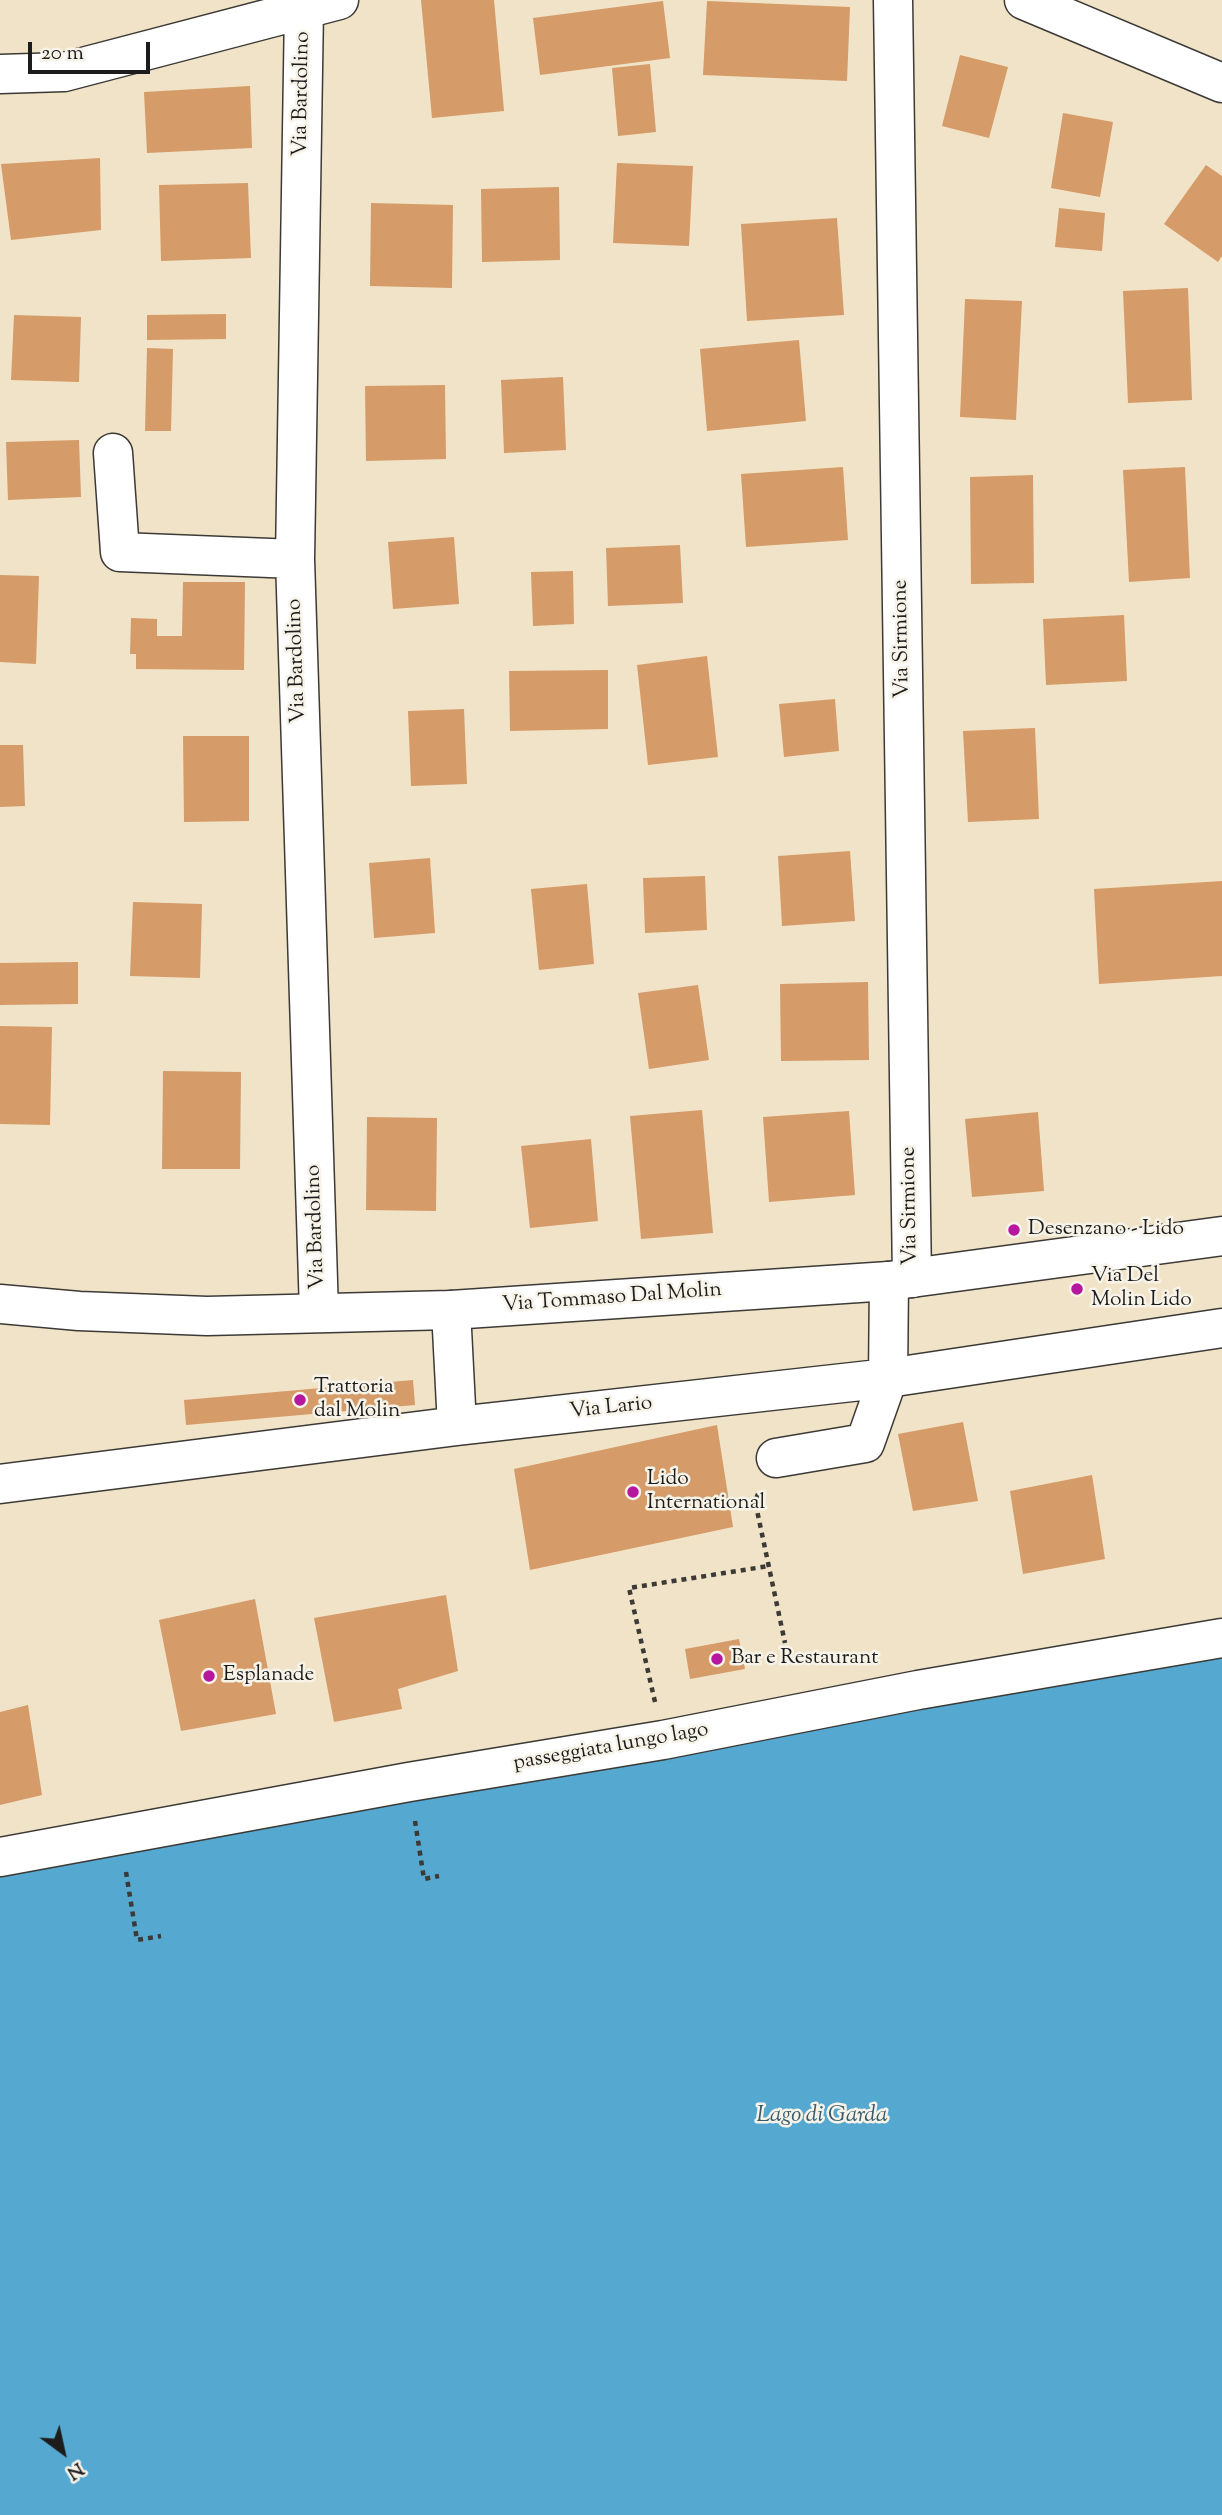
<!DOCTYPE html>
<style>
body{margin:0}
#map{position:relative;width:1222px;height:2515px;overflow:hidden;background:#f1e3c7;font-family:"Sorts Mill Goudy",serif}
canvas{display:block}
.north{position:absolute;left:28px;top:2417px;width:70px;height:70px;-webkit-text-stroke:5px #f7f3e8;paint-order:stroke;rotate:147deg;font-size:19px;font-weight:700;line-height:28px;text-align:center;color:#1c1c1c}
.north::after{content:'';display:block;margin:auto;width:24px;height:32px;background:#1c1c1c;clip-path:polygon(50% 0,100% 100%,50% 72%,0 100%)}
.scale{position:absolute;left:28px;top:42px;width:122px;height:32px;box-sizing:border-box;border:4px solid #1c1c1c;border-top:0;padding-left:9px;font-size:21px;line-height:24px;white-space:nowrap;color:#1c1c1c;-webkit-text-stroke:5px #f7f3e8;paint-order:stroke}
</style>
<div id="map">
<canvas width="1222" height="2515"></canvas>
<div class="north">N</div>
<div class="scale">20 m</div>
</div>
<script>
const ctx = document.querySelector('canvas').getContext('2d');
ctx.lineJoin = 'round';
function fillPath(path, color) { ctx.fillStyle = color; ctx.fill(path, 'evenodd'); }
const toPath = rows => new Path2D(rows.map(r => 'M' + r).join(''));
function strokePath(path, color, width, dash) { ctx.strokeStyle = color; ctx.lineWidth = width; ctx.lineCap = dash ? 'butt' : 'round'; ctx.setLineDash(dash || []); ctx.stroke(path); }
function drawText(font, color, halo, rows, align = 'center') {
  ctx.font = font + ' "Sorts Mill Goudy",serif'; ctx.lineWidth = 5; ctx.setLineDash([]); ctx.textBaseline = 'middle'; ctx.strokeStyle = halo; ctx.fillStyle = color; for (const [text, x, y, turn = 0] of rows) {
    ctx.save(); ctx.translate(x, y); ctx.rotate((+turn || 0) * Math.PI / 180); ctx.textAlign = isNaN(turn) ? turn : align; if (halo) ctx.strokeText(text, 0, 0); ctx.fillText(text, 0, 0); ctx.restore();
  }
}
fillPath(toPath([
 [1222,1644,1222,2515,0,2515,0,1863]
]), '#55a9d1');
fillPath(toPath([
 [421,0,494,0,504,111,432,118],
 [663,1,670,58,540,75,533,18],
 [707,1,850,7,847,81,703,75],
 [960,55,1008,67,989,138,942,126],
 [650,64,656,132,618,136,612,68],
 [250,86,252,148,147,153,144,92],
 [1063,113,1113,122,1100,197,1051,188],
 [100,158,101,230,11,240,1,164],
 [617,163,693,166,689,246,613,243],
 [1206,165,1222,176,1222,256,1218,262,1164,224],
 [248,183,251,258,161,261,159,185],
 [559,187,560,260,482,262,481,189],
 [371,203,453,205,452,288,370,286],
 [1059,208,1105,213,1102,251,1055,247],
 [837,218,844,315,747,321,741,224],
 [1188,288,1192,400,1128,403,1123,291],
 [965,299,1022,301,1016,420,960,417],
 [226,314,226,339,147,340,147,315],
 [14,315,81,317,79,382,11,380],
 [799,340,806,421,707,431,700,349],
 [147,348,173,349,171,431,145,431],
 [563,377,566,450,504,453,501,380],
 [445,385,446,459,366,461,365,386],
 [79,440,81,497,8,500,6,442],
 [843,467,848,540,746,547,741,474],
 [1185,467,1190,578,1129,582,1123,470],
 [1033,475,1034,583,971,584,970,477],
 [454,537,459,604,393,609,388,542],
 [680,545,683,603,608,606,606,548],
 [573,571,574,624,533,626,531,572],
 [0,575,39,576,36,664,0,662],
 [183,582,245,582,244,670,136,669,136,654,130,654,131,618,157,619,157,636,182,636],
 [1124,615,1127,681,1046,685,1043,619],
 [707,656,718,757,648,765,637,665],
 [608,670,608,729,510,731,509,671],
 [835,699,839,751,784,757,779,704],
 [464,709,467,784,411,786,408,711],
 [1035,728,1039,819,968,822,963,731],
 [183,736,249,736,249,821,184,822],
 [0,745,23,745,25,806,0,807],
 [850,851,855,921,782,926,778,856],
 [430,858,435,933,374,938,369,863],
 [705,876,707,930,645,933,643,878],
 [1222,881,1222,976,1099,984,1094,889],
 [587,884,594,964,539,970,531,889],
 [133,902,202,904,200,978,130,976],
 [78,962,78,1004,0,1005,0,963],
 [868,982,869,1060,781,1061,780,984],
 [698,985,709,1060,649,1069,638,993],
 [0,1026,52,1027,50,1125,0,1124],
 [163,1071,241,1072,240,1169,162,1169],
 [702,1110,713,1233,641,1239,630,1116],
 [849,1111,855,1195,769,1202,763,1117],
 [1038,1112,1044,1191,972,1197,965,1119],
 [367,1117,437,1118,436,1211,366,1210],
 [591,1139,598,1221,530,1228,521,1146],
 [413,1380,415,1405,186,1425,184,1400],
 [963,1422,978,1501,913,1511,898,1434],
 [717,1425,733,1527,530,1570,514,1469],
 [1092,1475,1105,1559,1023,1574,1010,1491],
 [446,1595,458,1671,398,1689,402,1709,334,1722,314,1618],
 [255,1599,276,1714,181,1731,159,1620],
 [739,1639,745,1669,690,1679,685,1649],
 [28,1705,42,1795,0,1805,0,1712]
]), '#d59b68');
const minor = toPath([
 [893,0,912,1278],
 [1024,0,1222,83],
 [304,9,295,559,319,1312],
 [0,74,64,72,339,0],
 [113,453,120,552,295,559],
 [451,1310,457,1426],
 [776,1458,865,1443,888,1378,889,1281],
 [0,1484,457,1426,888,1378,1222,1328],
 [0,1857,409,1782,663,1740,918,1690,1222,1638]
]);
const major = toPath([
 [0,1304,79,1311,207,1316,451,1310,889,1281,1222,1236]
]);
strokePath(minor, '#3c3a36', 41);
strokePath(major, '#3c3a36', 41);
strokePath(toPath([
 [758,1494,755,1501,785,1643],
 [655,1702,629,1588,769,1566],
 [415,1821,424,1879,439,1876],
 [126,1872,137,1940,161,1936]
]), '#3c3a36', 4.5, [5, 5]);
strokePath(minor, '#fff', 38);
strokePath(major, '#fff', 38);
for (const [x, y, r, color] of [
 [1014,1230,7,"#b5179e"],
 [1077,1289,7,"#b5179e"],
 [300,1400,7,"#b5179e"],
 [633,1492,7,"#b5179e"],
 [717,1659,7,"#b5179e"],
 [209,1676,7,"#b5179e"]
]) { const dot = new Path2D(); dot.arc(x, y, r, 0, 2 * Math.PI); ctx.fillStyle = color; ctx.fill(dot); strokePath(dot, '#f7f3e8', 2.5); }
drawText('21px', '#1c1c1c', '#f7f3e8', [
 ["Via Bardolino",303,94,-89],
 ["Via Sirmione",903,639,-91],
 ["Via Bardolino",298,661,-92],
 ["Via Sirmione",911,1206,-91],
 ["Via Bardolino",317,1227,-92],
 ["Via Tommaso Dal Molin",612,1299,-4],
 ["Via Lario",611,1409,-6],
 ["passeggiata lungo lago",611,1748,-10]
]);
drawText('21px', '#1c1c1c', '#f7f3e8', [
 ["Desenzano - Lido",1028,1230],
 ["Via Del",1091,1277],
 ["Molin Lido",1091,1301],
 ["Trattoria",314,1388],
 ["dal Molin",314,1412],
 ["Lido",647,1480],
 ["International",647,1504],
 ["Bar e Restaurant",731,1659],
 ["Esplanade",223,1676]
], 'left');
drawText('italic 23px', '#365b6d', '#f7f3e8', [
 ["Lago di Garda",822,2117]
]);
</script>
